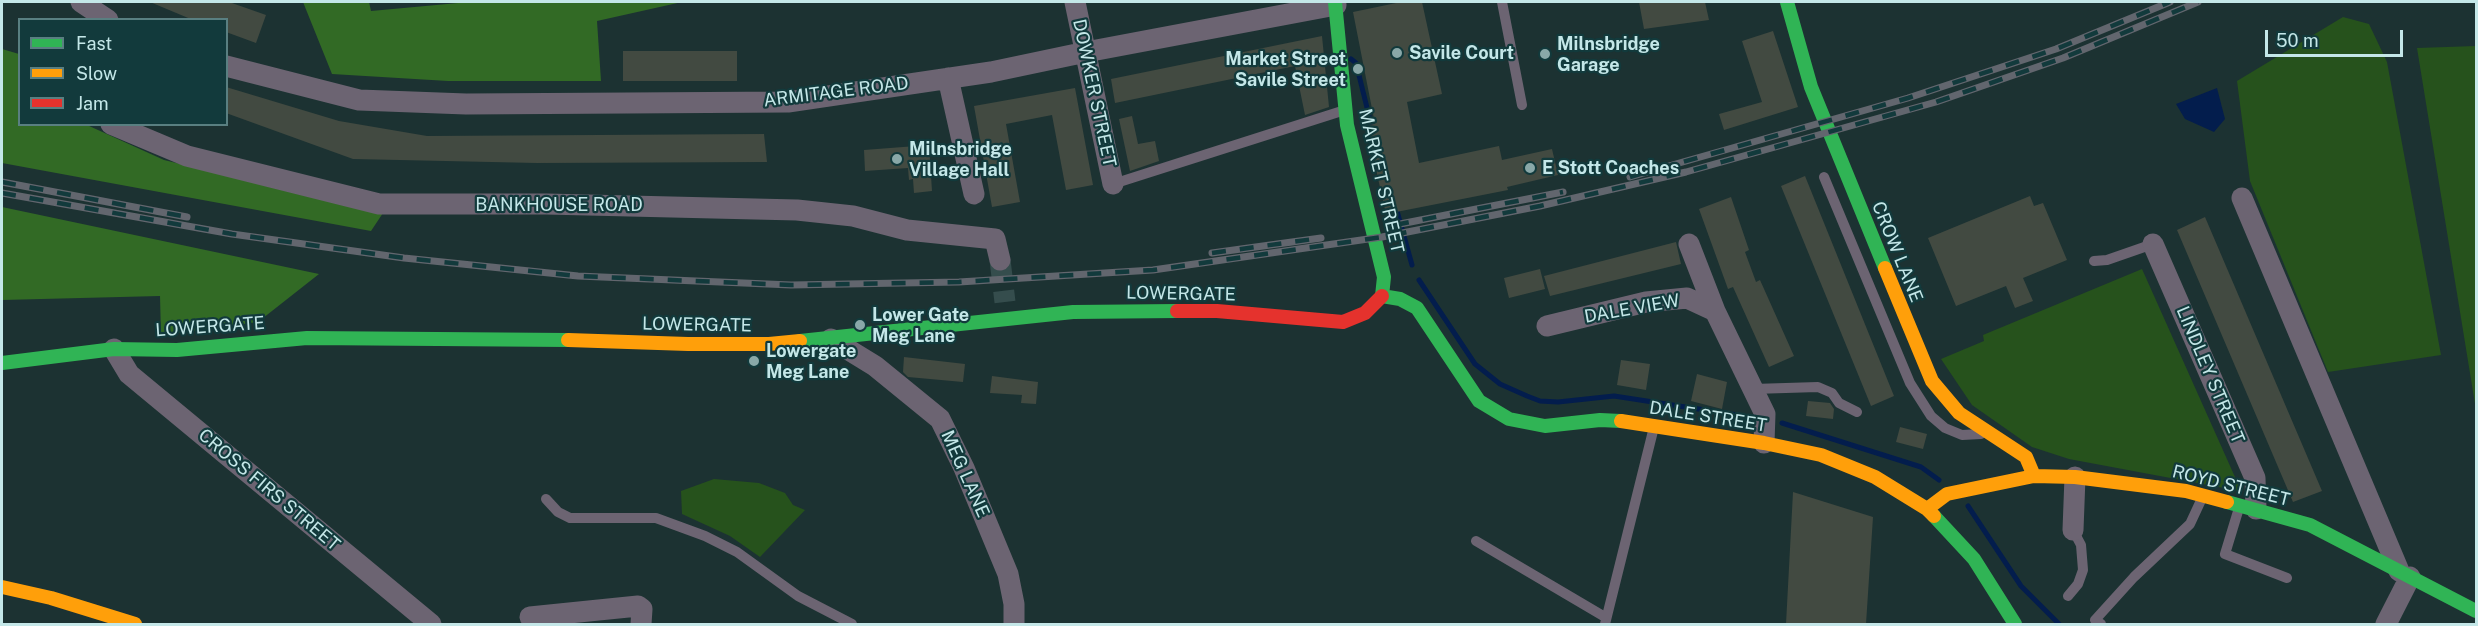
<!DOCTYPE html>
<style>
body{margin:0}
#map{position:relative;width:2478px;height:626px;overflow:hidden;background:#1c3232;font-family:"Public Sans",sans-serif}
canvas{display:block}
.frame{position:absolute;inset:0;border:3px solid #c4e7e8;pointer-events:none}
.legend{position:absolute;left:18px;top:18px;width:210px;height:108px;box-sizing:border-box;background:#123a3c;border:2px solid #597f81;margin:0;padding:8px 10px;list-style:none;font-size:18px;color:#c4e7e8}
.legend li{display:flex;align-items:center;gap:12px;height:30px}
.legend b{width:30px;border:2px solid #597f81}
.scale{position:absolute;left:2265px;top:30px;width:138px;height:27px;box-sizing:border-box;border:3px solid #c4e7e8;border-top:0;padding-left:8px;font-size:18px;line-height:21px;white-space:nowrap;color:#c4e7e8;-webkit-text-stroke:4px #123a3c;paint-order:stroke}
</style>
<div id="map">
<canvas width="2478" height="626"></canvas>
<div class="frame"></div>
<ul class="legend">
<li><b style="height:8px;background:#30b455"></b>Fast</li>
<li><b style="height:8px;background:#ff9f0a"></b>Slow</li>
<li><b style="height:8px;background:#e5322d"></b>Jam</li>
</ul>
<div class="scale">50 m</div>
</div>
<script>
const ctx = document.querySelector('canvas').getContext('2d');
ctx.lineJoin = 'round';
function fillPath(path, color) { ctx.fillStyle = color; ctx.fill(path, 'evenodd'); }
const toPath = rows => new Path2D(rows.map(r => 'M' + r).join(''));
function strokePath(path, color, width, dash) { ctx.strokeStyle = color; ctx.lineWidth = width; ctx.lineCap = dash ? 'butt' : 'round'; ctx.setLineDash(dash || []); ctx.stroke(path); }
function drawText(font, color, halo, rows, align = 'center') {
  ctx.font = font + ' "Public Sans",sans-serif'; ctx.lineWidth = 4.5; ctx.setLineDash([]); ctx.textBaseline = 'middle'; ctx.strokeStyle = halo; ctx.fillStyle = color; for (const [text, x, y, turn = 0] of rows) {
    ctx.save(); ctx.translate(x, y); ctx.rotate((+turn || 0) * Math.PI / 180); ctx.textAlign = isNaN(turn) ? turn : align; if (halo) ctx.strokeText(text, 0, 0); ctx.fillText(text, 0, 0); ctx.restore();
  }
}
fillPath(toPath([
 [2343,17,2369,24,2387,62,2441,355,2328,372,2250,181,2237,81],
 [2476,46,2476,410,2417,48],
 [2142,269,2239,486,2240,491,2069,459,2032,447,1972,405,1941,359,1984,341,1983,335],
 [714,479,759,483,785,493,793,505,805,510,760,557,730,536,682,514,681,491]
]), '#26521c');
fillPath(toPath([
 [303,2,369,2,371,11,469,2,682,2,597,21,601,81,448,81,332,74],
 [2,49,19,54,20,124,87,125,164,160,383,213,371,231,2,163],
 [2,207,319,274,258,322,161,335,160,296,2,300]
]), '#326a25');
fillPath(toPath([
 [2217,88,2225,119,2214,132,2185,119,2176,104]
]), '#031d4d');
strokePath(toPath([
 [1351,59,1356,63,1371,124],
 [1397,211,1412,265],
 [1419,280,1475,364,1500,384,1527,396,1540,401,1558,402,1614,396,1744,416],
 [1782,423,1921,467,1939,480],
 [1968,506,2021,586,2059,624]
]), '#031d4d', 5);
fillPath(toPath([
 [150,2,229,2,266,15,256,43,226,32,226,20,193,20],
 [1401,2,1422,2,1442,94,1407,102,1419,163,1499,146,1502,160,1552,149,1558,175,1507,187,1508,190,1386,214,1366,125,1375,124,1353,12],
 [1639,2,1705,2,1709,20,1644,29],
 [1773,31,1798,107,1724,130,1719,114,1762,102,1742,41],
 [1322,36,1329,107,1305,115,1295,66,1115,103,1111,79],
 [623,51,737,51,737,81,623,81],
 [226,87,339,121,427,136,764,134,767,162,537,163,353,159,226,113],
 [1075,88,1093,185,1066,190,1052,115,1006,124,1020,202,992,207,974,106],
 [1132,116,1138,144,1155,141,1159,161,1130,171,1119,119],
 [929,145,932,191,914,193,913,179,909,180,908,168,865,171,864,150],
 [1805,176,1894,396,1871,406,1781,186],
 [2030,196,2034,206,2043,203,2067,260,2023,278,2033,301,2015,308,2006,286,1956,306,1928,238],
 [1731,197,1749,250,1745,252,1756,282,1760,280,1794,356,1769,367,1733,287,1728,289,1699,209],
 [2205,217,2322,491,2293,502,2177,230],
 [1676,242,1681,264,1550,296,1544,276],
 [1540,269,1545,289,1509,298,1504,278],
 [904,357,965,364,963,382,908,377,903,372],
 [1621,360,1650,364,1646,390,1617,385],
 [1697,374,1727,382,1722,409,1691,401],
 [992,376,1038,382,1036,404,1021,403,1022,395,990,393],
 [1808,401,1830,403,1834,409,1833,419,1806,416],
 [1900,427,1927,434,1923,449,1896,442],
 [1793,492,1873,517,1866,624,1786,624]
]), '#424a41');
strokePath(toPath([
 [1000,260,1005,302]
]), '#354d4d', 21, [21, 10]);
strokePath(toPath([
 [1502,2,1522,105],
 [1824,177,1910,383,1931,416,1945,428,1962,435,1981,434],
 [1113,184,1345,110],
 [2094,261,2107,260,2153,244],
 [1753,389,1818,387,1832,393,1839,403,1857,412],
 [546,499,558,512,570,518,656,518,705,536,737,552,798,596,852,624],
 [2239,508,2225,554,2287,578],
 [1476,541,1605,617],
 [2068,596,2078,584,2083,570,2081,545,2073,530],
 [1605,624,1654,427],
 [2101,624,2095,620,2134,577,2190,524,2203,496]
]), '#6c6472', 10);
strokePath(toPath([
 [81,2,108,20],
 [1075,2,1113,184],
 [226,66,359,100,466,104,788,102,991,72,1086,52,1336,5],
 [948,78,974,194],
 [111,124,187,156,379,204,546,204,797,210,853,216,907,230,995,239,1000,260],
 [2242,198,2399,571],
 [1689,244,1715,311],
 [2153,244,2255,478,2256,509],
 [1547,326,1646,302,1687,298,1715,311,1765,414,1764,443],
 [831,339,875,366,940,419,964,468,1008,574,1014,604,1014,624],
 [114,349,129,374,431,624],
 [2073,530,2075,477],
 [530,617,638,606,642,609,641,624],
 [2386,624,2410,577]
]), '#6c6472', 21);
strokePath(toPath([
 [1335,2,1347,125,1384,277,1382,296],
 [1787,2,1811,87,1885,268],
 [1382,296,1400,299,1417,308,1479,401,1509,419,1545,426,1600,420,1621,421],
 [800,341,1073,312,1177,311],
 [2,363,114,349,177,350,307,338,568,340],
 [2227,502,2310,525,2476,611],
 [1934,516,1974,559,2015,624]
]), '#30b455', 14);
strokePath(toPath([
 [1885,268,1932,381,1959,413,2026,457,2034,476],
 [568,340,688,344,769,344,800,341],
 [1621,421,1764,443,1821,455,1875,477,1927,509,1934,516],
 [1927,509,1947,494,2034,476,2075,477,2186,491,2227,502],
 [2,587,51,598,135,624]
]), '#ff9f0a', 14);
strokePath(toPath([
 [1177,311,1217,311,1343,322,1365,313,1382,296]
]), '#e5322d', 14);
const rail = toPath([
 [1630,177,1908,98,2056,49,2170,2],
 [2,182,187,217],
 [2,193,232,234,404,258,578,276,791,285,959,282,1153,270,1382,237,1540,206,1686,172,1936,102,2063,58,2198,2],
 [1395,225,1563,192],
 [1212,253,1321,238]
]);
strokePath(rail, '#62666e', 7);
strokePath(rail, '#123a3c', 4.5, [14]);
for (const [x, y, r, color] of [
 [1397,53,6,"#89a8a8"],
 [1545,54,6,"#89a8a8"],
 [1358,69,6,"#89a8a8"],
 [897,159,6,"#89a8a8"],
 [1530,168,6,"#89a8a8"],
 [860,325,6,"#89a8a8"],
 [754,361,6,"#89a8a8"]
]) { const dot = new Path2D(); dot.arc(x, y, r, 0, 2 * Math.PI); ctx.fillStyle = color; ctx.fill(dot); strokePath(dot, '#123a3c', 2); }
drawText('bold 18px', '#c4e7e8', '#123a3c', [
 ["Milnsbridge",1557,44],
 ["Garage",1557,65],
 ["Savile Court",1409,53],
 ["Market Street",1346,59,"right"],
 ["Savile Street",1346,80,"right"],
 ["Milnsbridge",909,149],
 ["Village Hall",909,170],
 ["E Stott Coaches",1542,168],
 ["Lower Gate",872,315],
 ["Meg Lane",872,336],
 ["Lowergate",766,351],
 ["Meg Lane",766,372]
], 'left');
drawText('18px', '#c4e7e8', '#123a3c', [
 ["ARMITAGE ROAD",836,92,-7],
 ["DOWKER STREET",1094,93,78],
 ["MARKET STREET",1381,181,77],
 ["BANKHOUSE ROAD",559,205],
 ["CROW LANE",1897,252,68],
 ["LOWERGATE",1181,294,1],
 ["DALE VIEW",1632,309,-10],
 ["LOWERGATE",697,325,1],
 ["LOWERGATE",210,327,-4],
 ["LINDLEY STREET",2210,375,67],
 ["DALE STREET",1708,417,9],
 ["MEG LANE",965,474,66],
 ["ROYD STREET",2231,486,14],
 ["CROSS FIRS STREET",269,490,40]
]);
</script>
